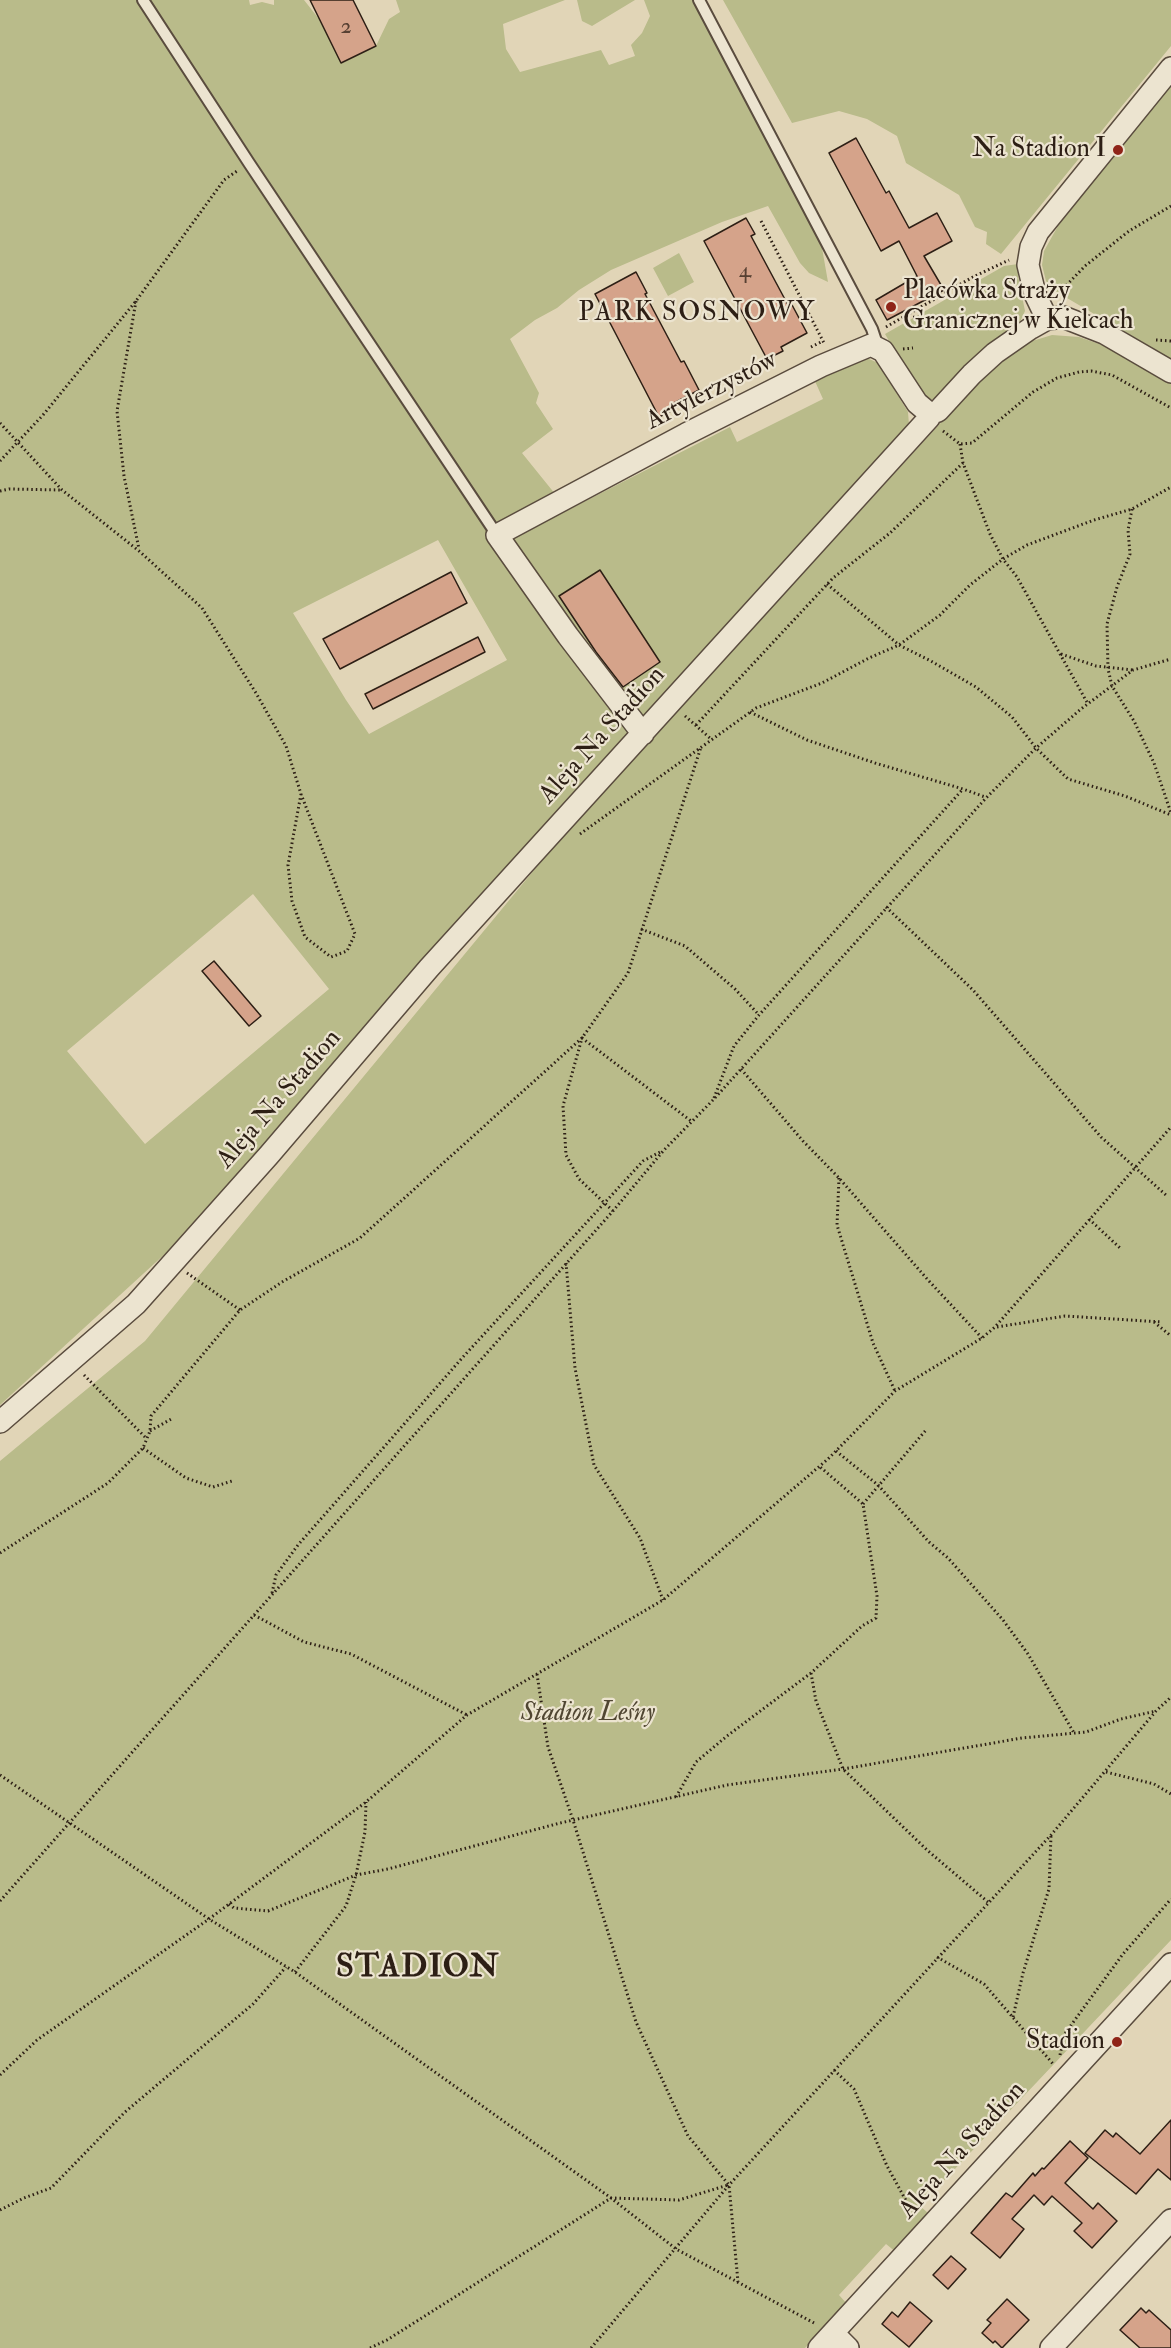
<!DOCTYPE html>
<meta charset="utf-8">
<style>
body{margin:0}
canvas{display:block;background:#e1d5b7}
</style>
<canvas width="1171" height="2348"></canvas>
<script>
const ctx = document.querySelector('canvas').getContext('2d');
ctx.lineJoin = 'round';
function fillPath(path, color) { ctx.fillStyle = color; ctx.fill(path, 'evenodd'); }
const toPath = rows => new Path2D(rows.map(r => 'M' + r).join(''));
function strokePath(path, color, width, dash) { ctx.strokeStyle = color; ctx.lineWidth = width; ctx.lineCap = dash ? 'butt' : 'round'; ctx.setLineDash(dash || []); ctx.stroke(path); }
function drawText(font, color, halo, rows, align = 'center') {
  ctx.font = font + ' "IM FELL Double Pica",serif'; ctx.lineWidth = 4.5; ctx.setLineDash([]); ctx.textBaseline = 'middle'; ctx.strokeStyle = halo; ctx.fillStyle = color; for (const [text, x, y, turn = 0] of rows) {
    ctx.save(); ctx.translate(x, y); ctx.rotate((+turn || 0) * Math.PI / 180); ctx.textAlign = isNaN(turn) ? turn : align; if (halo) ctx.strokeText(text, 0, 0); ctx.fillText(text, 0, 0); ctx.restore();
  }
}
fillPath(toPath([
 [0,0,249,0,250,5,262,2,274,5,274,0,304,0,319,19,342,63,376,46,389,19,400,12,396,0,565,0,503,24,506,49,520,72,601,50,609,65,635,56,631,45,642,33,650,16,644,0,695,0,796,187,822,248,828,282,809,273,800,263,768,206,722,222,611,270,579,290,557,308,535,320,510,339,539,393,536,403,553,429,522,453,568,510,730,427,737,442,823,399,814,379,867,358,878,363,908,412,909,425,167,1252,0,1405],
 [438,540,507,660,369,734,346,700,293,613],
 [253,894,329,989,145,1144,67,1051],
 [577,0,635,0,592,26,582,21],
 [723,0,1171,0,1171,46,1001,254,986,244,987,232,975,227,959,195,906,163,897,136,867,119,839,111,792,123],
 [1171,81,1171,359,1055,291,1046,281,1042,265,1044,251,1058,226],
 [679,253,694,282,668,296,653,268],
 [1018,264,1018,276,1025,311,1019,324,937,398,929,400,920,394,885,334,1004,266],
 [1052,335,1079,337,1105,346,1171,382,1171,1940,920,2206,928,2213,897,2253,886,2244,839,2295,848,2305,805,2348,0,2348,0,1461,145,1341,549,852,978,382,1007,356,1029,342]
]), '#b9bb8a');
const building = toPath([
 [310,0,353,0,376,46,341,63,310,0],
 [856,138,886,193,889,191,909,228,937,213,952,241,924,256,944,290,887,320,876,300,917,276,899,241,881,251,829,153,856,138],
 [746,218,755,234,751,236,788,305,791,303,807,333,781,347,783,351,767,359,704,241,746,218],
 [636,272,647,293,645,294,681,362,684,361,699,390,672,404,675,409,659,417,595,294,636,272],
 [600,570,660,662,623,687,596,652,559,596,600,570],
 [451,572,467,603,340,669,323,639,451,572],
 [478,637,485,652,373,709,365,694,478,637],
 [214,961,261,1016,249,1026,202,971,214,961],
 [1171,2120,1171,2180,1158,2169,1136,2194,1085,2153,1105,2130,1113,2137,1116,2133,1140,2154,1171,2120],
 [1070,2141,1088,2158,1065,2183,1093,2209,1098,2203,1117,2221,1092,2248,1074,2231,1082,2223,1052,2196,1044,2205,1034,2195,1012,2219,1024,2229,1000,2258,971,2233,1006,2193,1012,2197,1033,2173,1035,2176,1042,2168,1044,2169,1070,2141],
 [951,2256,966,2269,948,2289,933,2275,951,2256],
 [1007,2299,1029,2320,1002,2348,995,2341,993,2343,982,2333,991,2323,987,2320,1007,2299],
 [910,2302,932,2321,909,2347,882,2324,892,2312,898,2317,910,2302],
 [1141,2308,1146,2313,1149,2310,1171,2330,1171,2348,1140,2348,1120,2330,1141,2308]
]);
fillPath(building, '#d5a38a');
strokePath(building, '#2d1f15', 1.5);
const lane = toPath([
 [143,0,249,163,497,535],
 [699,0,872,329,878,347]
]);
const street = toPath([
 [1047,319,1035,294,1028,265,1031,247,1038,232,1171,68],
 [643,734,568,636,497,535,686,434,821,366,871,345,883,351,917,403,930,414],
 [0,1422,136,1304,269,1155,429,968,929,418,930,414,938,411,972,374,995,353,1031,328,1047,319,1063,317,1104,333,1171,372],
 [833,2333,848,2348],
 [819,2348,1171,1964],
 [1051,2348,1171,2220]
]);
strokePath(lane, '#5a4c3e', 14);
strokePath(street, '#5a4c3e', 24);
strokePath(toPath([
 [761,221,825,345],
 [1057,295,1085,266,1129,231,1171,206],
 [136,301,117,411,124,476,139,549],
 [904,317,1008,319],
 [886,327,973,277,1009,260],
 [1156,340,1171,341],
 [811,347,823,341],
 [903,349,913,348],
 [0,423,62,490,139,551,202,608,256,693,286,746,301,794,355,934,347,951,331,957,305,937,292,901,288,865,301,794],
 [943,431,960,444,972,443,1033,392,1057,378,1079,372,1091,371,1112,375,1171,408],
 [960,444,963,463,990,534,1003,559,1017,577,1088,704],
 [0,461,43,415,136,301,224,180,237,171],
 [0,491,9,489,61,490],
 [1132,509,1128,530,1130,554,1117,587,1107,624,1108,669,1112,686,1134,721,1154,763,1171,813],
 [827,584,899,645,931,661,976,687,1012,717,1036,748,1068,779,1125,796,1171,815],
 [1061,654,1096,666,1133,670],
 [750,712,807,740,875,763,963,789,985,797],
 [685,716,711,739],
 [696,725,833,578,890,533,963,463],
 [580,834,756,708,822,683,869,658,899,645,940,615,970,585,1003,559,1027,545,1094,520,1132,509,1171,487],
 [886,907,973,990,1101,1137,1166,1195],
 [641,929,685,946,735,989,759,1015],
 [741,1069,803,1141,839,1178,928,1280,982,1338],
 [714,1098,734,1046,759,1015,963,789],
 [839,1178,837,1225,873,1343,895,1391],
 [613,1211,579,1179,566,1155,563,1106,582,1038,691,1121],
 [1089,1219,1120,1248],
 [566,1263,575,1368,594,1465,640,1538,663,1600],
 [187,1273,240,1310],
 [1154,1322,1171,1336],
 [997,1327,1065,1316,1162,1322],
 [84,1375,146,1438],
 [150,1431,173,1418],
 [143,1448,186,1478,213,1487,232,1481],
 [836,1451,878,1485,929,1542,948,1558,1003,1620,1028,1654,1074,1733],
 [863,1504,926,1430],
 [0,1553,108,1483,143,1448,150,1431,151,1416,240,1310,282,1282,360,1238,582,1038,628,973,701,747],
 [272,1593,276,1575,298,1545,463,1357,643,1161,662,1151],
 [254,1615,304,1642,351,1654,467,1715],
 [811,1673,816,1701,843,1769,927,1850,988,1902],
 [537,1674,548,1747,573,1820,636,2022,688,2136,729,2185,738,2282],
 [1106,1772,1154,1784,1171,1794],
 [0,1775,209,1919,295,1972,611,2198,676,2249,816,2324],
 [676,1797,696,1762,727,1736,811,1673,862,1626,876,1618,877,1596,863,1504,819,1466],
 [0,1901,613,1211,664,1150,714,1099,986,798,1036,748,1081,709,1133,670,1171,659],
 [229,1904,234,1908,268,1911,356,1875,388,1869,560,1823,727,1785,843,1769,1022,1738,1086,1732,1121,1719,1156,1711],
 [937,1957,984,1984,1054,2065],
 [295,1972,346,1906,356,1875,365,1832,366,1802],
 [1013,2017,1023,1973,1049,1889,1051,1835],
 [1060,2055,1064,2035,1082,2010,1123,1954,1171,1899],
 [834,2070,854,2089,887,2166,909,2206,916,2213],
 [0,2075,37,2040,209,1919,366,1802,467,1715,663,1600,828,1459,895,1391,982,1338,995,1327,1171,1127],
 [0,2210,24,2198,51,2188,125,2112,253,2004,286,1967],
 [370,2348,387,2340,611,2198,679,2200,728,2185],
 [591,2348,729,2185,1051,1835,1156,1711,1171,1697]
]), '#2d1f15', 3, [1.5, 3]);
strokePath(lane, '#ece4d0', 10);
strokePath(street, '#ece4d0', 21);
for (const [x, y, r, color] of [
 [1118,150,6,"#8f2418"],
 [891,307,6,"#8f2418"],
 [1117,2042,6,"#8f2418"]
]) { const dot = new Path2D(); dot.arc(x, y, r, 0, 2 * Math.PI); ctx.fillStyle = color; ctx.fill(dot); strokePath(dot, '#ece4d0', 2); }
drawText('22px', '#574032', null, [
 ["2",346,28],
 ["4",745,272]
]);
drawText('26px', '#2d1f15', '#ece4d0', [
 ["Na Stadion I",1106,150],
 ["Placówka Straży",903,292,"left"],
 ["Granicznej w Kielcach",903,322,"left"],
 ["Stadion",1105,2042]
], 'right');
drawText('26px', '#2d1f15', '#ece4d0', [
 ["Artylerzystów",712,392,-27],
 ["Aleja Na Stadion",603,736,-48],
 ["Aleja Na Stadion",280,1100,-49],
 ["Aleja Na Stadion",963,2151,-48]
]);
drawText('italic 26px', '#504632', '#ece4d0', [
 ["Stadion Leśny",588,1714]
]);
ctx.letterSpacing = '1.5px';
drawText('27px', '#2d1f15', '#ece4d0', [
 ["PARK SOSNOWY",697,314]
]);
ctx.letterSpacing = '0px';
ctx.letterSpacing = '1.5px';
drawText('bold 32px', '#2d1f15', '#ece4d0', [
 ["STADION",418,1969]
]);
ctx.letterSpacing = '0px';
</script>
